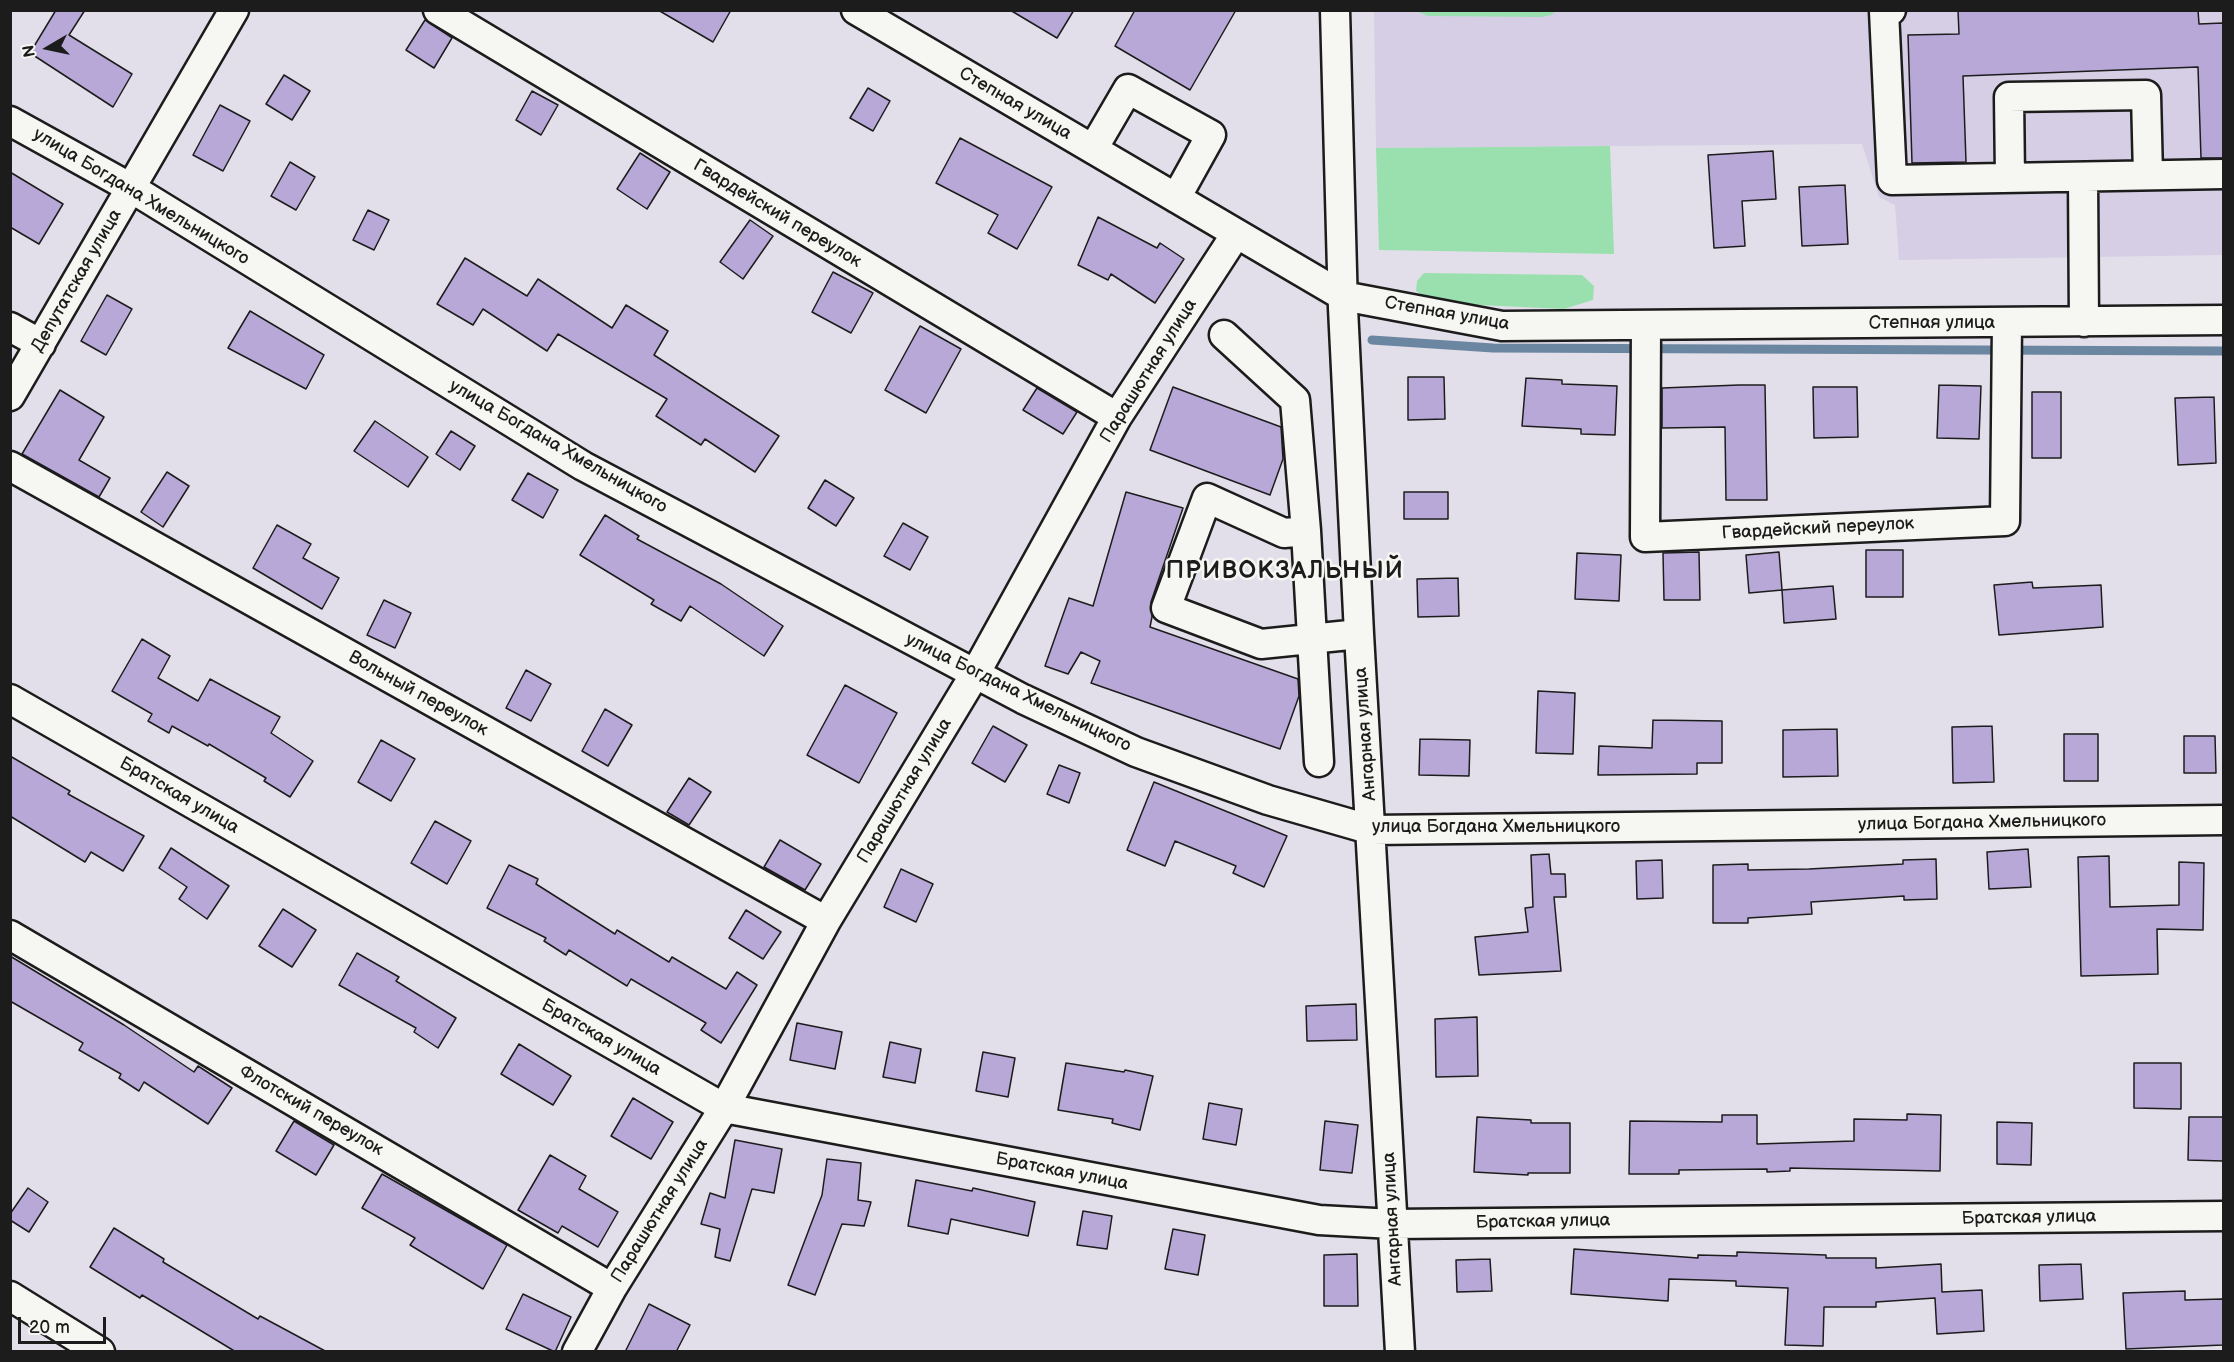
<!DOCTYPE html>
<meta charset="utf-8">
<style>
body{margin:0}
#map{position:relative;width:2234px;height:1362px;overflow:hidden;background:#e3dfea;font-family:"Balsamiq Sans",sans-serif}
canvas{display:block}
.frame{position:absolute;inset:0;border:12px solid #1c1c1c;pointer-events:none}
.north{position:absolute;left:18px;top:18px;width:60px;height:60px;-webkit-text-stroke:4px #f6f6f2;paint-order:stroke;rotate:261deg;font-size:16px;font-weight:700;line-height:24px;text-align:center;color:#1c1c1c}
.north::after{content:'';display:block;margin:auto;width:21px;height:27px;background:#1c1c1c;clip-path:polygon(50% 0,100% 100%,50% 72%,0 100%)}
.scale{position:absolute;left:18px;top:1317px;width:88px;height:27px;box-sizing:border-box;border:3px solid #1c1c1c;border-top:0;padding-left:8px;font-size:18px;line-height:21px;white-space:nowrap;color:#1c1c1c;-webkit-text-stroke:4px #f6f6f2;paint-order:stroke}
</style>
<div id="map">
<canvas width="2234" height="1362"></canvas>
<div class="frame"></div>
<div class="north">N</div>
<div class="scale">20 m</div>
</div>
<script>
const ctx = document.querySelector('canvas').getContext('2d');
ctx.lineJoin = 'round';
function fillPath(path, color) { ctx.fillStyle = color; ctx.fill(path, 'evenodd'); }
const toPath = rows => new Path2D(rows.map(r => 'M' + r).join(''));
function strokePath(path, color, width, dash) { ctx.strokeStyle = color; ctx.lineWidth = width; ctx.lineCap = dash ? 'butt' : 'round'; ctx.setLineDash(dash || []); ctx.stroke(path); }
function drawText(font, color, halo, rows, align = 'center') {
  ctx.font = font + ' "Balsamiq Sans",sans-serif'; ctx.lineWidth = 5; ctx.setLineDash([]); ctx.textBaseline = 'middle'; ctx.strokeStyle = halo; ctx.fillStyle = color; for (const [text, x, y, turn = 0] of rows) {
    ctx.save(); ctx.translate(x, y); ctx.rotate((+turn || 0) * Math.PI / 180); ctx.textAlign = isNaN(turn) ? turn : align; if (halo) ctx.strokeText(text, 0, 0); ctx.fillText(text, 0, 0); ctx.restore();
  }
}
fillPath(toPath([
 [1374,11,2223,11,2223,255,1899,260,1895,205,1879,197,1862,144,1376,148]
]), '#d6cee5');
fillPath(toPath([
 [1416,11,1557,11,1551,15,1542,17,1428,16],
 [1610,146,1614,254,1379,250,1376,148],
 [1424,273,1582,275,1594,286,1593,300,1564,309,1436,303,1416,291,1417,281]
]), '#9ae0ae');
strokePath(toPath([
 [1372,340,1493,348,2224,351]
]), '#6b86a1', 9);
const building = toPath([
 [56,10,85,10,69,35,132,74,113,107,30,53,56,10],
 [658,10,731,10,713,42,658,10],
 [1010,10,1074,10,1057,38,1010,10],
 [1135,10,1236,10,1190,90,1115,46,1135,10],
 [1958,10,2198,10,2199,24,2223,23,2223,158,2201,158,2198,67,1963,76,1966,162,1912,163,1908,35,1959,34,1958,10],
 [425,20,452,38,434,68,406,50,425,20],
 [284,75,310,91,292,120,266,104,284,75],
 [868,88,890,101,873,131,850,118,868,88],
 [532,91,558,105,541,135,516,120,532,91],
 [220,105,250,121,223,171,193,155,220,105],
 [960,138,1052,187,1017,249,988,233,998,215,936,183,960,138],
 [1773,151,1776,199,1742,201,1745,246,1714,248,1708,155,1773,151],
 [640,153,670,172,647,209,617,189,640,153],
 [290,162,315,177,296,210,271,196,290,162],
 [10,172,63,204,39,244,10,227,10,172],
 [1845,185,1848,244,1802,246,1799,187,1845,185],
 [368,210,389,220,374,250,353,240,368,210],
 [1098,217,1157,248,1160,243,1184,259,1155,303,1111,274,1108,280,1078,265,1098,217],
 [750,220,773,236,743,279,720,262,750,220],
 [465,258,527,296,538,279,612,328,626,305,668,331,654,355,779,436,755,472,705,439,701,445,656,416,667,399,558,334,547,351,483,309,473,325,437,304,465,258],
 [833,272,873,293,851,333,812,312,833,272],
 [107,295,132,309,106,355,81,341,107,295],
 [250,311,324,355,306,389,228,348,250,311],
 [920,326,961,349,926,413,885,390,920,326],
 [1408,377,1444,377,1445,419,1408,420,1408,377],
 [1526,378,1562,380,1562,384,1617,386,1615,435,1581,434,1581,429,1522,426,1526,378],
 [1739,385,1765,385,1767,500,1726,500,1725,427,1662,428,1662,388,1739,385],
 [1939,385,1981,386,1979,439,1937,438,1939,385],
 [1173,387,1281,427,1283,459,1270,495,1150,450,1173,387],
 [1813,387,1857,387,1858,437,1814,438,1813,387],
 [1037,388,1077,412,1063,434,1023,410,1037,388],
 [60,390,104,417,79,460,110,478,99,497,22,454,60,390],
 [2032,392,2061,392,2061,458,2032,458,2032,392],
 [2214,397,2216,463,2178,465,2175,398,2214,397],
 [375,421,428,457,408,487,354,451,375,421],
 [451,431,475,446,460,470,436,454,451,431],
 [167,472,189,486,163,527,141,512,167,472],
 [528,473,558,490,543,518,512,500,528,473],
 [825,480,854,498,836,526,808,508,825,480],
 [1126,492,1183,508,1151,602,1152,617,1150,627,1298,679,1299,696,1280,749,1091,683,1100,661,1081,652,1068,674,1045,666,1069,598,1093,606,1126,492],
 [1404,492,1448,492,1448,519,1404,519,1404,492],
 [605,515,639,536,637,539,721,584,783,626,764,656,690,606,681,621,651,604,654,600,580,555,605,515],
 [903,523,928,537,910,570,884,556,903,523],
 [277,525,311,544,303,558,339,578,322,609,253,568,277,525],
 [1866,550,1903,550,1903,597,1866,597,1866,550],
 [1699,552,1700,600,1664,600,1663,553,1699,552],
 [1779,552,1782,590,1749,593,1746,555,1779,552],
 [1577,553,1621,555,1619,601,1575,599,1577,553],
 [1458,578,1459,616,1418,617,1417,579,1458,578],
 [2032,582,2033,588,2101,585,2103,627,1999,635,1994,585,2032,582],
 [1833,586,1836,619,1784,623,1782,590,1833,586],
 [384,600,411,613,395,648,367,635,384,600],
 [142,639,170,656,158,678,198,701,210,679,280,717,271,733,313,761,290,797,264,781,266,778,209,744,208,746,172,726,169,733,148,721,152,714,112,691,142,639],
 [526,670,551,684,531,721,506,708,526,670],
 [845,685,897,713,859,783,807,755,845,685],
 [1538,691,1575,693,1573,754,1536,753,1538,691],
 [605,709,632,725,608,766,582,751,605,709],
 [1653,720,1722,721,1722,763,1697,763,1697,774,1598,775,1599,746,1652,748,1653,720],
 [993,726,1027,745,1005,782,972,763,993,726],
 [1992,726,1994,782,1953,783,1952,727,1992,726],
 [1837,729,1838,776,1783,777,1783,730,1837,729],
 [2064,734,2098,734,2098,781,2064,781,2064,734],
 [2184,736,2215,736,2216,773,2184,773,2184,736],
 [1420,739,1470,740,1469,776,1419,775,1420,739],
 [381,740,415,759,391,801,358,782,381,740],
 [10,756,70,791,68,794,144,836,123,871,91,852,85,862,10,816,10,756],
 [1059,765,1080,773,1069,803,1047,794,1059,765],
 [689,778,711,792,689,825,667,812,689,778],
 [1154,782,1287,836,1264,887,1233,873,1236,866,1175,841,1165,866,1127,850,1154,782],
 [435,821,471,841,447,884,411,863,435,821],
 [780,840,821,864,805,890,764,867,780,840],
 [171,848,229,886,207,919,179,899,187,887,159,868,171,848],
 [2028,849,2031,887,1989,889,1987,852,2028,849],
 [1549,854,1551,874,1565,874,1566,897,1554,897,1561,971,1479,975,1475,937,1528,932,1525,908,1533,907,1531,855,1549,854],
 [2109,856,2110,907,2179,905,2179,862,2204,863,2203,930,2157,929,2158,974,2081,976,2078,857,2109,856],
 [1936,859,1937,899,1904,900,1904,896,1811,902,1812,914,1748,918,1748,923,1713,923,1713,865,1748,864,1748,870,1809,869,1903,864,1903,860,1936,859],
 [1662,860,1663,898,1637,899,1636,861,1662,860],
 [509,865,538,879,536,884,615,934,617,930,669,962,672,957,726,989,737,972,757,985,721,1043,701,1030,706,1023,631,979,627,986,569,950,566,955,544,941,546,938,487,908,509,865],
 [901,869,933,884,916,922,884,907,901,869],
 [283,909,316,930,292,967,259,946,283,909],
 [746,910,781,932,763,959,729,938,746,910],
 [357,953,399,977,396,981,456,1018,438,1048,414,1032,416,1028,339,985,357,953],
 [10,956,124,1025,194,1072,198,1066,232,1088,208,1124,144,1082,139,1091,119,1078,121,1074,79,1050,83,1043,10,1001,10,956],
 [1356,1004,1357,1040,1307,1041,1306,1006,1356,1004],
 [1477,1017,1478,1076,1436,1077,1435,1019,1477,1017],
 [797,1023,842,1032,835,1069,790,1060,797,1023],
 [890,1042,921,1049,915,1083,883,1077,890,1042],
 [519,1044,571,1076,553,1105,501,1074,519,1044],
 [983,1052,1015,1058,1008,1097,976,1091,983,1052],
 [1066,1063,1124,1072,1125,1070,1153,1076,1140,1130,1112,1123,1113,1119,1058,1110,1066,1063],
 [2134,1063,2181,1063,2181,1109,2134,1108,2134,1063],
 [633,1098,673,1122,651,1159,611,1136,633,1098],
 [1209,1103,1242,1109,1236,1145,1203,1139,1209,1103],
 [1907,1114,1941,1115,1940,1171,1790,1168,1790,1171,1767,1172,1767,1169,1679,1170,1679,1174,1629,1174,1630,1121,1722,1122,1722,1115,1757,1115,1757,1144,1854,1141,1854,1119,1907,1120,1907,1114],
 [1477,1117,1531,1120,1531,1123,1570,1123,1570,1173,1528,1173,1528,1175,1474,1172,1477,1117],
 [2189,1117,2223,1117,2223,1161,2188,1160,2189,1117],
 [294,1121,334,1145,316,1175,276,1151,294,1121],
 [1325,1121,1358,1125,1352,1173,1320,1170,1325,1121],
 [1997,1122,2032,1123,2031,1165,1997,1164,1997,1122],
 [735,1140,782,1149,774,1193,752,1189,730,1261,715,1257,720,1229,701,1224,710,1193,725,1198,735,1140],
 [550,1155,586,1176,579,1189,618,1212,598,1247,562,1226,558,1233,518,1210,550,1155],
 [827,1159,861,1163,858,1200,871,1202,864,1226,842,1224,815,1295,788,1285,822,1195,827,1159],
 [382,1174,507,1245,483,1289,410,1245,415,1238,362,1208,382,1174],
 [916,1180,972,1191,973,1188,1035,1202,1028,1236,951,1219,948,1234,908,1226,916,1180],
 [28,1188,48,1202,29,1232,10,1220,10,1214,28,1188],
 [1083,1211,1112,1216,1107,1249,1077,1245,1083,1211],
 [114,1228,164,1259,163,1262,258,1319,260,1316,327,1352,236,1352,142,1295,140,1298,90,1267,114,1228],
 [1173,1229,1205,1235,1198,1275,1165,1269,1173,1229],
 [1574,1249,1698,1258,1698,1255,1737,1256,1737,1252,1826,1255,1826,1258,1876,1258,1876,1268,1941,1264,1942,1292,1982,1290,1984,1331,1937,1334,1935,1298,1876,1302,1876,1307,1824,1307,1823,1346,1785,1345,1788,1288,1736,1286,1736,1281,1669,1279,1668,1301,1571,1294,1574,1249],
 [1357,1254,1358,1306,1324,1306,1324,1255,1357,1254],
 [1490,1259,1492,1291,1457,1292,1456,1260,1490,1259],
 [2081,1264,2083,1299,2040,1301,2039,1265,2081,1264],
 [2185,1291,2185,1300,2223,1299,2223,1345,2126,1349,2123,1293,2185,1291],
 [523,1294,571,1317,555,1352,506,1329,523,1294],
 [649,1304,690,1325,676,1352,625,1352,649,1304]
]);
fillPath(building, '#b8a8d8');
strokePath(building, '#1c1c1c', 1.5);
const minor = toPath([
 [438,10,1117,417],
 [856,10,1343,296,1502,326,2224,320],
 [1335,10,1343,308,1359,634,1400,1352],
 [1891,10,1884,11,1892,180,2224,174],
 [10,121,131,188,583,466,1023,699,1136,752,1268,800,1372,830,2224,820],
 [1093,149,1128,89,1211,135,1176,198],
 [2083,177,2084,322],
 [2010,178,2009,97,2146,95,2148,175],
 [1646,325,1645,537,2005,521,2007,323],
 [10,327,41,344],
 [1224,335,1295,400,1306,531,1284,533,1207,498,1166,608,1261,644,1359,634],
 [10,396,234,10],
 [10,466,826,921],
 [1306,531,1319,762],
 [10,699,724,1108,1319,1220,1393,1224,2224,1216],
 [10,935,612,1288],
 [10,1296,100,1352],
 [577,1352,612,1288,724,1108,826,921,975,674,1117,417,1236,234]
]);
strokePath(minor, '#1c1c1c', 33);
strokePath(minor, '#f6f6f2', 28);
drawText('18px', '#1c1c1c', '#f6f6f2', [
 ["Степная улица",1015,104,30],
 ["улица Богдана Хмельницкого",141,197,31],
 ["Гвардейский переулок",777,214,31],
 ["Депутатская улица",77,281,-60],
 ["Степная улица",1447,314,10],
 ["Степная улица",1932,323],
 ["Парашютная улица",1149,371,-58],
 ["улица Богдана Хмельницкого",558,447,30],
 ["Гвардейский переулок",1818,529,-3],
 ["улица Богдана Хмельницкого",1018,693,26],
 ["Вольный переулок",418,694,29],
 ["Ангарная улица",1366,734,-94],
 ["Парашютная улица",905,791,-59],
 ["Братская улица",179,796,30],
 ["улица Богдана Хмельницкого",1982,823,-1],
 ["улица Богдана Хмельницкого",1496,827],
 ["Братская улица",601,1038,30],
 ["Флотский переулок",311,1111,30],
 ["Братская улица",1062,1172,11],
 ["Парашютная улица",660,1211,-58],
 ["Братская улица",2029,1218,-1],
 ["Ангарная улица",1393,1219,-93],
 ["Братская улица",1543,1222,-1]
]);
ctx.letterSpacing = '1.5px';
drawText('bold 24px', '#1c1c1c', '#f6f6f2', [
 ["ПРИВОКЗАЛЬНЫЙ",1285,572]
]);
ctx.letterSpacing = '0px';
</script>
